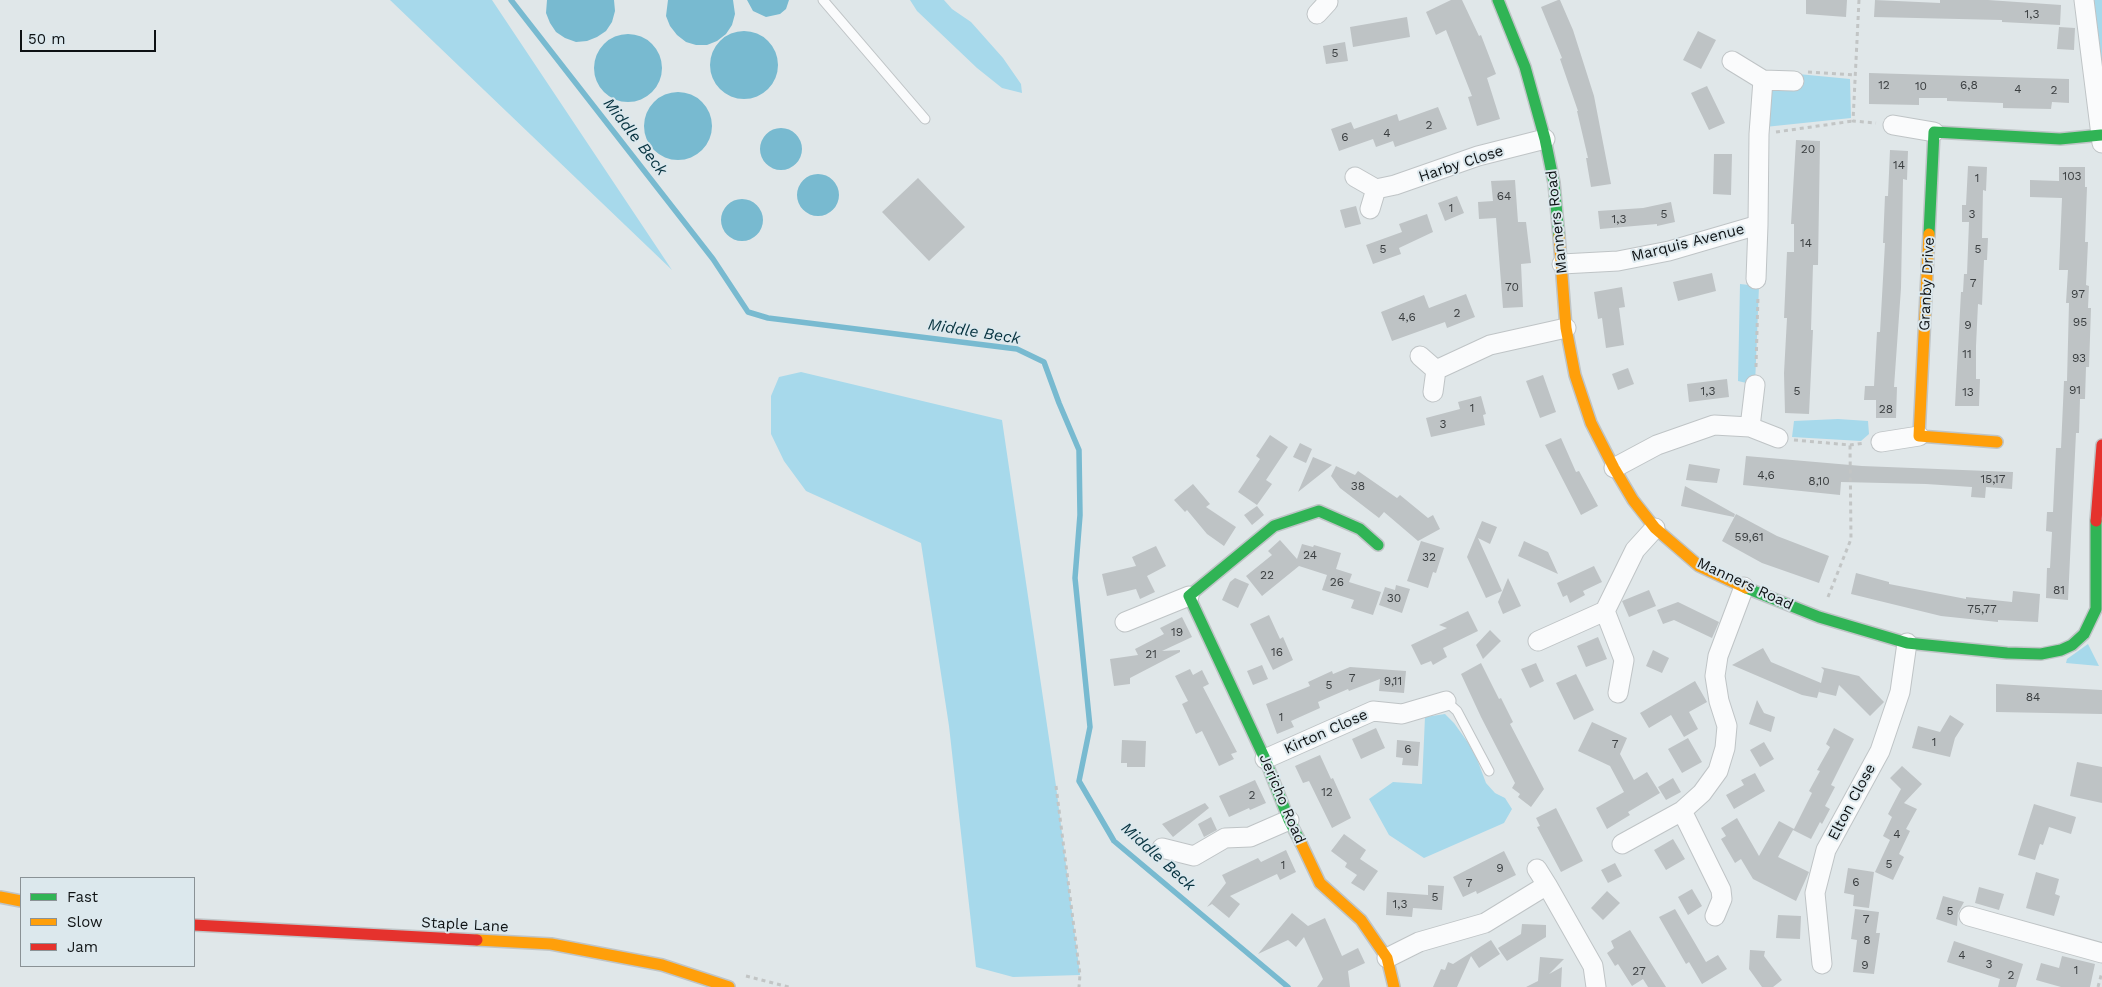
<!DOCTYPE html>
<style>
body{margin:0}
#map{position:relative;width:2102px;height:987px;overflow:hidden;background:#e0e7e9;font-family:"Work Sans",sans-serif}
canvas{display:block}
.legend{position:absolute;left:20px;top:877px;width:175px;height:90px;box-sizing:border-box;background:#dce8ed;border:1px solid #8a9296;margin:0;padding:6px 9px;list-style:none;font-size:15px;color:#0e1214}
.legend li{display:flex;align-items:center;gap:10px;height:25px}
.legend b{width:25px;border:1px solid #8a9296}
.scale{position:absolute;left:20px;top:30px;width:136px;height:22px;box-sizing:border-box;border:2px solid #0e1214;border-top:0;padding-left:6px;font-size:15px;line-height:18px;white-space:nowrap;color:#0e1214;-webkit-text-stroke:4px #dce8ed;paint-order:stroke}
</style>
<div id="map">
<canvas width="2102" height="987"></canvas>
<ul class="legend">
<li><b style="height:6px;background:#30b455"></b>Fast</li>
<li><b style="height:6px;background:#ff9f0a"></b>Slow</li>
<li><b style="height:6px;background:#e5322d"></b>Jam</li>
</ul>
<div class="scale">50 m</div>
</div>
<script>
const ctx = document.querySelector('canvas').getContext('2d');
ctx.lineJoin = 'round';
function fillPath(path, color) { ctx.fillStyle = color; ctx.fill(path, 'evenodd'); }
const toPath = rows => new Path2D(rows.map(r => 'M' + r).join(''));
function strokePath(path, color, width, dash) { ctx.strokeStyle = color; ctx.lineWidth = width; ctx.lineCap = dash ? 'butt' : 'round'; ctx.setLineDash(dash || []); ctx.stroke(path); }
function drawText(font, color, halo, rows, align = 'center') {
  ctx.font = font + ' "Work Sans",sans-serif'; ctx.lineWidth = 4; ctx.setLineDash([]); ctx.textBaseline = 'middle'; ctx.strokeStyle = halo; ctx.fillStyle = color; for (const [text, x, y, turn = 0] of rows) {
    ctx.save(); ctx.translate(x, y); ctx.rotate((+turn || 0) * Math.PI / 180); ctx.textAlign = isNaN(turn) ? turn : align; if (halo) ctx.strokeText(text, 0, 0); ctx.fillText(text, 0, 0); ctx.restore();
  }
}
fillPath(toPath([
 [390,0,492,0,672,270],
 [910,0,944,0,952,9,971,22,1003,58,1021,84,1022,93,1002,88,977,68,917,11],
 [2093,0,2102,0,2102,90],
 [1798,74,1850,79,1851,118,1765,127,1767,96,1772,88],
 [1740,284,1759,286,1755,385,1738,381],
 [801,372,1002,420,1056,786,1080,975,1013,977,976,967,949,726,921,543,806,491,784,461,771,434,771,396,779,377],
 [1838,419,1868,421,1869,434,1861,441,1792,437,1794,421],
 [2088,644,2099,666,2066,663,2067,659],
 [1445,714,1454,723,1469,744,1477,759,1486,783,1495,793,1505,798,1512,809,1504,823,1424,858,1389,835,1369,799,1393,782,1422,784,1425,717]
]), '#a7d9eb');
fillPath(toPath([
 [547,0,614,0,615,11,612,22,606,31,597,37,587,41,576,42,565,38,556,32,550,23,546,13],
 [668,0,733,0,735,14,732,25,726,34,717,41,707,45,696,45,686,42,677,35,670,26,666,16],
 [747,0,789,0,786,9,780,14,766,17,753,11],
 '710 65a34 34 0 1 1 68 0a34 34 0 1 1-68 0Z',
 '594 68a34 34 0 1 1 68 0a34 34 0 1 1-68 0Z',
 '644 126a34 34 0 1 1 68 0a34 34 0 1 1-68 0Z',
 '760 149a21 21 0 1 1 42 0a21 21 0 1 1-42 0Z',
 '797 195a21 21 0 1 1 42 0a21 21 0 1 1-42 0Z',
 '721 220a21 21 0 1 1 42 0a21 21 0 1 1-42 0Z'
]), '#78bad0');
strokePath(toPath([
 [511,0,713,259,748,312,768,318,1017,349,1044,362,1059,403,1079,450,1080,515,1075,578,1090,727,1079,781,1114,841,1288,987]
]), '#78bad0', 5.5);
fillPath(toPath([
 [1451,0,1462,0,1479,36,1481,35,1496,74,1487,78,1500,119,1477,126,1468,97,1472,96,1446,30,1436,35,1426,12],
 [1558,0,1560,0,1573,30,1594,96,1611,184,1591,187,1586,158,1588,158,1577,111,1578,111,1560,59,1562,58,1541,7],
 [1806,0,1847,0,1846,17,1806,14],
 [1875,0,1940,3,1940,0,1988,0,2061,5,2060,25,2002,22,2002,20,1874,17],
 [1407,17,1410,37,1353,47,1350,27],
 [2059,27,2075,28,2074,50,2057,49],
 [1698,31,1716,40,1701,69,1683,60],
 [1345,42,1348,61,1326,64,1323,46],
 [1869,73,2069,79,2069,103,2052,102,2051,109,2003,108,2003,103,1947,101,1947,98,1919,98,1919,105,1869,104],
 [1707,86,1725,123,1709,130,1691,93],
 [1438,107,1447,129,1395,147,1393,141,1376,147,1373,139,1339,151,1331,129,1351,122,1354,129,1397,114,1399,121],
 [1796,140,1820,141,1818,265,1813,265,1811,330,1813,330,1809,414,1785,413,1784,373,1787,318,1784,318,1787,252,1794,252,1794,224,1791,224],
 [1890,150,1908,151,1907,180,1903,179,1901,288,1894,387,1897,387,1896,418,1876,418,1876,400,1864,400,1865,386,1874,386,1877,332,1880,332,1885,243,1883,243,1885,196,1888,196],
 [1714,154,1732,154,1731,195,1713,194],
 [1968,166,1987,167,1986,191,1983,190,1982,238,1988,238,1987,260,1984,260,1982,305,1978,304,1976,346,1976,379,1980,379,1979,406,1955,406,1961,292,1963,292,1964,274,1967,274,1969,222,1962,222,1962,205,1966,205],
 [2059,167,2085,167,2085,187,2087,187,2085,242,2088,242,2086,285,2089,286,2088,308,2091,308,2089,367,2086,367,2085,399,2080,399,2079,433,2076,433,2068,600,2046,598,2047,568,2050,568,2052,532,2046,531,2047,512,2053,512,2056,448,2061,448,2064,381,2067,381,2069,303,2066,303,2068,270,2059,270,2062,198,2030,197,2030,180,2059,181],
 [918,178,965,227,929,261,882,212],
 [1515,180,1518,222,1526,222,1531,263,1521,264,1523,307,1503,308,1496,218,1479,219,1478,202,1493,201,1491,181],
 [1457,196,1464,213,1445,221,1438,203],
 [1671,202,1675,222,1657,226,1657,224,1600,229,1598,211,1643,208],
 [1356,206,1361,224,1345,228,1340,210],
 [1427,214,1433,232,1399,248,1401,254,1373,264,1366,245,1402,232,1399,224],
 [1712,273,1716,291,1678,301,1673,282],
 [1622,287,1625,307,1619,308,1624,345,1606,348,1602,318,1598,319,1594,292],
 [1466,294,1475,317,1447,328,1445,322,1392,341,1381,312,1424,295,1429,308],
 [1628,368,1634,384,1618,390,1612,374],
 [1543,375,1556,412,1540,418,1526,381],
 [1727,379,1729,397,1689,402,1687,384],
 [1481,396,1486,414,1483,415,1485,425,1431,437,1426,418,1460,409,1458,402],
 [1270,435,1288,447,1266,480,1272,484,1257,505,1238,492,1260,459,1256,456],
 [1561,438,1576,472,1579,471,1598,506,1581,515,1545,445],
 [1300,443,1312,449,1306,463,1293,457],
 [1746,456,1862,466,2013,472,2012,489,1986,487,1985,498,1971,497,1972,487,1926,484,1841,482,1840,495,1743,485],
 [1313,457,1332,465,1298,492],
 [1689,464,1720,469,1717,483,1686,480],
 [1336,466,1355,475,1358,471,1397,498,1400,495,1428,518,1433,515,1440,529,1418,541,1384,512,1379,518,1340,488,1331,476],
 [1193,484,1210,504,1206,507,1236,527,1224,546,1207,534,1187,510,1185,512,1174,500],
 [1685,486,1735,514,1734,517,1681,506],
 [1257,506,1264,515,1252,525,1244,515],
 [1736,514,1777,536,1829,556,1819,583,1762,563,1722,541],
 [1482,521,1497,527,1490,544,1478,538,1502,591,1486,598,1467,557],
 [1280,540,1297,559,1302,544,1313,547,1314,545,1341,553,1336,569,1352,574,1349,582,1381,592,1373,615,1351,608,1354,600,1322,590,1327,575,1299,566,1262,596,1246,576,1272,555,1268,551],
 [1421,541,1444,548,1436,573,1433,572,1428,588,1407,581],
 [1524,541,1548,552,1558,574,1518,556],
 [1156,546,1166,566,1147,576,1155,592,1140,599,1136,589,1107,596,1102,574,1136,566,1132,557],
 [1594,566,1602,582,1583,591,1585,595,1570,603,1567,595,1563,597,1557,583],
 [1856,573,1889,582,1889,584,1966,599,1966,597,2012,602,2013,591,2040,594,2038,622,1998,620,1998,622,1941,616,1851,594],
 [1235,578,1249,584,1238,608,1222,600,1230,582],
 [1508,578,1521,606,1503,614,1498,602],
 [1396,585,1410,589,1402,613,1379,605,1385,587,1395,590],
 [1649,590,1656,606,1629,617,1622,601],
 [1678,602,1719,622,1712,638,1674,620,1663,624,1657,610],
 [1468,611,1478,631,1443,648,1447,657,1433,665,1431,661,1421,665,1411,645,1447,628,1439,625],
 [1269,615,1280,639,1283,637,1293,660,1273,670,1250,624],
 [1182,617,1192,637,1162,651,1180,650,1180,652,1130,678,1130,684,1114,686,1110,659,1138,655,1135,649,1164,634,1160,628],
 [1490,630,1501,641,1483,659,1476,645],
 [1598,637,1607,659,1586,667,1577,646],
 [1763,648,1771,662,1821,683,1824,670,1821,667,1859,676,1884,702,1870,716,1839,685,1836,696,1819,692,1820,688,1817,698,1802,695,1732,665],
 [1653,650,1669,658,1662,673,1646,666],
 [1481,663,1499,699,1501,698,1513,722,1510,724,1544,789,1531,807,1518,797,1520,794,1512,788,1515,783,1481,717,1461,674],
 [1536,663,1544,681,1530,688,1521,669],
 [1262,665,1268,679,1253,685,1247,671],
 [1350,667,1406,671,1404,693,1379,691,1380,679,1349,691,1348,689,1318,702,1320,708,1291,721,1294,727,1277,734,1266,704,1310,686,1308,682,1332,671,1333,674],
 [1190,669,1193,675,1202,670,1209,684,1203,687,1237,752,1231,754,1234,759,1219,766,1202,731,1196,734,1182,704,1188,701,1175,676],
 [1576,674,1594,710,1574,720,1556,683],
 [1695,681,1707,702,1689,712,1698,729,1684,737,1671,715,1649,728,1640,713],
 [1996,684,2102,690,2102,714,1996,712],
 [1757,700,1764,713,1775,717,1771,732,1749,724],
 [1950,715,1964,724,1955,738,1950,757,1912,748,1918,726,1940,732],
 [1592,722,1627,738,1620,754,1634,780,1647,772,1660,793,1628,812,1630,815,1607,829,1596,808,1624,792,1610,766,1578,751],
 [1376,728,1385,748,1361,759,1352,739],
 [1834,728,1854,739,1831,785,1835,787,1825,806,1830,809,1822,824,1820,822,1811,839,1793,830,1778,857,1809,872,1796,901,1753,879,1741,859,1735,863,1721,839,1726,836,1721,828,1737,818,1759,856,1779,821,1794,829,1812,793,1809,791,1820,771,1817,770,1830,747,1826,744],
 [1688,738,1702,762,1682,773,1668,749],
 [1122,740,1146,741,1145,767,1127,767,1127,763,1121,763],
 [1397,740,1420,742,1418,766,1402,765,1403,758,1396,757],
 [1764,742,1774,759,1760,767,1750,750],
 [1320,755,1331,779,1333,778,1351,818,1332,828,1309,781,1303,783,1295,766],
 [2077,762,2102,767,2102,803,2070,796],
 [1902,766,1922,784,1904,803,1917,809,1906,829,1910,831,1899,854,1904,857,1893,880,1875,872,1890,840,1883,836,1892,817,1888,814,1901,789,1890,778],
 [1755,773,1765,791,1734,809,1726,795,1744,785,1741,780],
 [1673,778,1681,792,1666,800,1658,787],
 [1255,780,1266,803,1250,810,1249,808,1229,817,1219,796],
 [1205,803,1209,808,1173,837,1162,824],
 [2034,804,2076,817,2071,834,2049,827,2043,845,2040,844,2035,860,2018,855],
 [1556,808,1583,861,1561,872,1537,827,1540,826,1536,818],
 [1211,817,1217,830,1204,837,1198,824],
 [1344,834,1366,850,1360,859,1378,871,1364,891,1351,883,1357,875,1345,867,1347,863,1331,851],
 [1673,839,1685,859,1666,870,1654,850],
 [1286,850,1296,872,1280,880,1277,874,1230,896,1240,904,1229,918,1212,904,1207,907,1226,883,1222,875,1258,858,1261,862],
 [1504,851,1516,875,1477,894,1476,891,1463,897,1453,877],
 [1615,863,1622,876,1608,883,1601,870],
 [1848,868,1874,872,1869,908,1853,906,1854,895,1844,893],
 [2036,872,2059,879,2055,894,2060,896,2054,916,2026,908],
 [1428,885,1444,886,1442,910,1413,908,1412,917,1386,915,1387,892,1428,895],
 [1979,887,2004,894,1999,910,1975,903],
 [1692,889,1702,906,1688,915,1678,897],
 [1607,891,1620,903,1603,920,1591,908],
 [1943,896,1964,902,1958,913,1957,926,1936,919],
 [1675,909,1706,962,1718,955,1727,969,1702,984,1689,962,1686,964,1659,917],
 [1855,909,1879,912,1876,933,1880,933,1874,974,1853,972,1857,940,1851,939],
 [1292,913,1308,926,1325,918,1342,956,1358,948,1365,963,1348,971,1350,987,1317,987,1323,979,1304,937,1296,947,1288,940,1258,954],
 [1778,915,1801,916,1800,939,1776,938],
 [1522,924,1546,925,1546,937,1507,961,1498,948,1521,934],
 [1630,930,1666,987,1648,987,1643,979,1632,986,1618,964,1615,966,1607,953,1614,948,1611,941],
 [1491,940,1500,954,1479,968,1471,956,1457,987,1433,987,1441,969,1445,970,1448,962,1453,964],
 [1954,941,2023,964,2016,987,1998,987,2000,979,1947,962],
 [1750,950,1765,951,1764,956,1782,980,1773,987,1762,987,1749,969],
 [2062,956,2095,964,2090,987,2061,987,2036,980,2041,963,2059,968],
 [1540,957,1564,959,1549,974,1562,967,1561,987,1526,987,1538,981]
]), '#bec3c5');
const lane = toPath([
 [823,0,925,119],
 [1446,701,1457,711,1489,771]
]);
const street = toPath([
 [2084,0,2102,143],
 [1317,14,1328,2,1326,0],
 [1763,80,1794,81],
 [1893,125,1934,132],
 [1355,177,1376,189,1370,209],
 [1376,189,1395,185,1478,156,1545,139],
 [1562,264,1618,261,1669,251,1758,225,1759,134,1763,80,1732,61],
 [1756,279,1758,225],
 [1420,356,1436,370,1433,392],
 [1436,370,1490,345,1566,328],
 [1750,427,1755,385],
 [1881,442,1919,436],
 [1614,468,1657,445,1714,425,1750,427,1778,438],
 [1605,611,1624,660,1618,693],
 [1125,622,1189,596],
 [1538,641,1605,611,1635,550,1655,528],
 [1265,759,1373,711,1402,714,1446,701],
 [1682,811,1721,890,1722,899,1715,916],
 [1622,844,1682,811,1702,793,1718,771,1725,748,1727,726,1719,701,1715,676,1718,656,1744,587],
 [1162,848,1194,856,1225,838,1250,837,1289,820],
 [1537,869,1547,885],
 [1969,916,2102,953],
 [1387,958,1419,942,1485,923,1547,885,1593,966,1596,987],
 [1822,964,1815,893,1826,850,1880,751,1900,692,1907,643]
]);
const fast = toPath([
 [1498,0,1525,67,1545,139,1554,183,1559,236],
 [1929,234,1934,132,2060,139,2101,135],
 [1746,588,1819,617,1907,643,2007,653,2041,654,2061,650,2072,645,2084,634,2096,609,2096,521],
 [1301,843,1289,820,1265,759,1189,596,1274,526,1319,511,1360,529,1378,545]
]);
const slow = toPath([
 [1929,234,1919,436,1997,442],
 [1559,236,1566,328,1575,375,1591,423,1614,468,1633,500,1655,528,1699,566,1746,588],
 [1301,843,1320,883,1361,920,1387,958,1394,987],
 [0,897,21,901],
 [477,940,551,944,662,965,729,987]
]);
const jam = toPath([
 [2096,521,2102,445],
 [194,925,477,940]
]);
strokePath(lane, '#bfc4c6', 11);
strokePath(street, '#bfc4c6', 21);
strokePath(fast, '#bfc4c6', 14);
strokePath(slow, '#bfc4c6', 14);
strokePath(jam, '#bfc4c6', 14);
strokePath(toPath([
 [1859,0,1853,121,1876,123],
 [1808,72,1855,75],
 [1776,132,1853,121],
 [1756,367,1758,296],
 [1794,440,1850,445,1865,443],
 [1828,597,1851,539,1850,445],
 [1056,786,1080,975,1079,987],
 [746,976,789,987],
 [2098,987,2102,972]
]), '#c2c5c5', 3, [4, 4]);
strokePath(lane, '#fafbfc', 9);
strokePath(street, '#fafbfc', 19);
strokePath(fast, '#30b455', 11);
strokePath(slow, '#ff9f0a', 11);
strokePath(jam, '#e5322d', 11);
drawText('12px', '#3a3e40', null, [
 ["1,3",2032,14],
 ["5",1335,53],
 ["12",1884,85],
 ["6,8",1969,85],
 ["10",1921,86],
 ["4",2018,89],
 ["2",2054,90],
 ["2",1429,125],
 ["4",1387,133],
 ["6",1345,137],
 ["20",1808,149],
 ["14",1899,165],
 ["103",2072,176],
 ["1",1977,178],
 ["64",1504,196],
 ["1",1451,208],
 ["5",1664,214],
 ["3",1972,214],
 ["1,3",1619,219],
 ["14",1806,243],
 ["5",1383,249],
 ["5",1978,249],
 ["7",1973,283],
 ["70",1512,287],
 ["97",2078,294],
 ["2",1457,313],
 ["4,6",1407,317],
 ["95",2080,322],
 ["9",1968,325],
 ["11",1967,354],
 ["93",2079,358],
 ["91",2075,390],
 ["1,3",1708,391],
 ["5",1797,391],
 ["13",1968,392],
 ["1",1472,408],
 ["28",1886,409],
 ["3",1443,424],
 ["4,6",1766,475],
 ["15,17",1993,479],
 ["8,10",1819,481],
 ["38",1358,486],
 ["59,61",1749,537],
 ["24",1310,555],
 ["32",1429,557],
 ["22",1267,575],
 ["26",1337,582],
 ["81",2059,590],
 ["30",1394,598],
 ["75,77",1982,609],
 ["19",1177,632],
 ["16",1277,652],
 ["21",1151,654],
 ["7",1352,678],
 ["9,11",1393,681],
 ["5",1329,685],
 ["84",2033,697],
 ["1",1281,717],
 ["1",1934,742],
 ["7",1615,744],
 ["6",1408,749],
 ["12",1327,792],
 ["2",1252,795],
 ["4",1897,834],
 ["5",1889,864],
 ["1",1283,865],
 ["9",1500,868],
 ["6",1856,882],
 ["7",1469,883],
 ["5",1435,897],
 ["1,3",1400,904],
 ["5",1950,911],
 ["7",1866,919],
 ["8",1867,940],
 ["4",1962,955],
 ["3",1989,964],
 ["9",1865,965],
 ["1",2076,970],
 ["27",1639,971],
 ["2",2011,975]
]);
drawText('15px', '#0e1214', '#dce8ed', [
 ["Harby Close",1461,164,-18],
 ["Manners Road",1557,222,-96],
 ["Marquis Avenue",1688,243,-14],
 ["Granby Drive",1927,284,-87],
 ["Manners Road",1745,584,25],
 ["Kirton Close",1326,732,-24],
 ["Jericho Road",1282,799,67],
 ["Elton Close",1852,802,-62],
 ["Staple Lane",465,925,3]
]);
drawText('italic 16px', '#073340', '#dce8ed', [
 ["Middle Beck",635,137,52],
 ["Middle Beck",974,332,9],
 ["Middle Beck",1158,857,42]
]);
</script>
